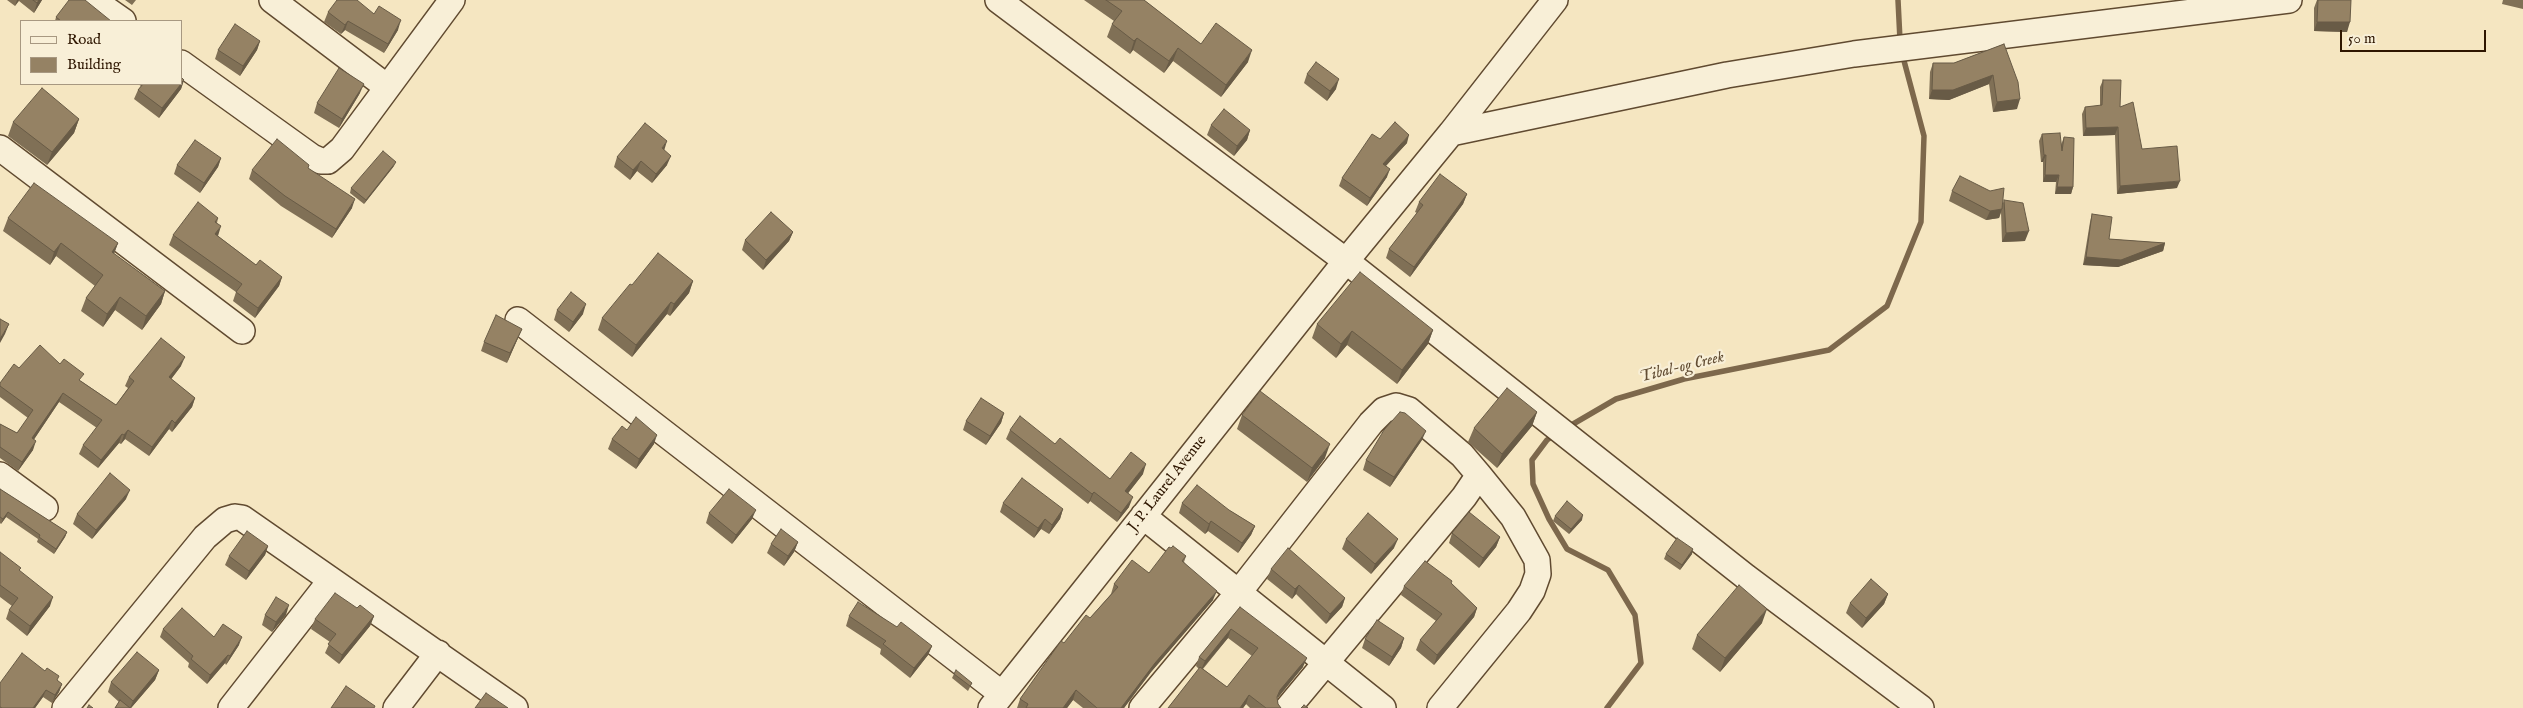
<!DOCTYPE html>
<style>
body{margin:0}
#map{position:relative;width:2523px;height:708px;overflow:hidden;background:#f5e6c1;font-family:"IM FELL English",serif}
canvas{display:block}
.legend{position:absolute;left:20px;top:20px;width:162px;height:65px;box-sizing:border-box;background:#f8efd7;border:1px solid #a79881;margin:0;padding:6px 9px;list-style:none;font-size:15px;color:#2e1600}
.legend li{display:flex;align-items:center;gap:10px;height:25px}
.legend b{width:25px;border:1px solid #a79881}
.scale{position:absolute;left:2340px;top:30px;width:146px;height:22px;box-sizing:border-box;border:2px solid #2e1600;border-top:0;padding-left:6px;font-size:15px;line-height:18px;white-space:nowrap;color:#2e1600;-webkit-text-stroke:4px #f8efd7;paint-order:stroke}
</style>
<div id="map">
<canvas width="2523" height="708"></canvas>
<ul class="legend">
<li><b style="height:6px;background:#f8efd7"></b>Road</li>
<li><b style="height:14px;background:#958264"></b>Building</li>
</ul>
<div class="scale">50 m</div>
</div>
<script>
const ctx = document.querySelector('canvas').getContext('2d');
ctx.lineJoin = 'round';
const toPath = rows => new Path2D(rows.map(r => 'M' + r).join(''));
function strokePath(path, color, width, dash) { ctx.strokeStyle = color; ctx.lineWidth = width; ctx.lineCap = dash ? 'butt' : 'round'; ctx.setLineDash(dash || []); ctx.stroke(path); }
function fillPath(path, color) { ctx.fillStyle = color; ctx.fill(path, 'evenodd'); }
function drawText(font, color, halo, rows, align = 'center') {
  ctx.font = font + ' "IM FELL English",serif'; ctx.lineWidth = 4.5; ctx.setLineDash([]); ctx.textBaseline = 'middle'; ctx.strokeStyle = halo; ctx.fillStyle = color; for (const [text, x, y, turn = 0] of rows) {
    ctx.save(); ctx.translate(x, y); ctx.rotate((+turn || 0) * Math.PI / 180); ctx.textAlign = isNaN(turn) ? turn : align; if (halo) ctx.strokeText(text, 0, 0); ctx.fillText(text, 0, 0); ctx.restore();
  }
}
strokePath(toPath([
 [1898,0,1900,40],
 [1568,427,1616,399,1684,379,1829,350,1887,306,1921,222,1924,136,1903,57],
 [1556,434,1547,440,1532,460,1533,484,1549,519,1567,549,1608,570,1635,615,1641,663,1607,708]
]), '#7d684c', 5.5);
const minor = toPath([
 [93,0,123,21],
 [272,0,387,87],
 [998,0,1346,261,1746,577,1921,708],
 [181,63,312,157,321,161,328,161,342,149,452,0],
 [1451,133,1727,75,1854,54,2289,0],
 [0,148,242,331],
 [518,320,1002,694],
 [0,475,45,508],
 [1143,516,1383,708],
 [65,708,205,537,225,520,235,517,242,518,515,708],
 [231,708,331,580],
 [396,708,438,653],
 [991,708,1346,261,1451,133,1555,0],
 [1142,708,1239,592,1371,423,1384,410,1396,406,1409,410,1462,455,1479,475,1464,497,1288,708],
 [1440,708,1519,611,1532,591,1538,574,1537,560,1513,517,1479,475]
]);
strokePath(minor, '#604a30', 28);
strokePath(minor, '#f8efd7', 25);
fillPath(toPath([
 [7,0,42,0,34,13,19,1,15,6],
 [125,0,136,0,132,5],
 [1084,0,1144,0,1201,44,1248,62,1221,97,1173,61,1164,73,1133,50,1130,54,1107,37,1112,24,1114,21],
 [2317,0,2351,0,2347,32,2314,31,2314,8],
 [2503,0,2523,0,2523,9,2502,4],
 [328,12,374,14,398,30,384,53,345,30,341,34,324,22],
 [56,17,111,21,55,21],
 [260,41,257,50,240,76,215,59,218,50],
 [2004,44,2017,109,1993,112,1989,84,1949,100,1929,99,1930,72,1933,63,1954,63],
 [1307,74,1336,89,1327,101,1304,83],
 [184,80,181,89,159,118,134,99,138,90,141,86,138,84,181,84],
 [2103,80,2120,107,2142,149,2177,188,2117,194,2115,135,2083,136,2082,114,2085,107,2100,106,2100,87],
 [360,93,339,128,314,113,317,103],
 [79,119,74,133,47,165,8,136,13,122],
 [1211,125,1250,130,1247,140,1234,156,1207,135],
 [2042,134,2061,145,2064,137,2073,187,2071,194,2055,194,2056,182,2043,182,2043,162,2041,162,2039,141],
 [1380,139,1407,143,1386,166,1387,177,1367,206,1339,186,1342,178],
 [664,150,667,165,652,183,637,171,630,180,614,167,617,157],
 [221,158,218,167,200,193,174,174,177,165],
 [394,166,364,204,350,193,351,188],
 [308,168,352,208,332,238,281,206,249,179,252,170],
 [1952,191,2002,206,2004,200,2025,241,2002,242,2001,212,1999,218,1986,220,1949,201],
 [1467,194,1463,204,1410,277,1386,258,1389,249,1417,213,1415,212,1419,202],
 [2092,214,2109,239,2165,243,2163,251,2118,267,2083,265,2090,222],
 [8,218,118,243,114,254,165,291,161,304,142,330,115,310,103,327,81,311,86,298,95,286,56,256,50,265,3,231],
 [218,218,217,223,218,236,256,265,282,277,279,286,255,318,233,301,236,292,169,245,173,235],
 [793,232,789,241,763,270,742,250,745,240],
 [693,281,689,293,670,316,667,314,632,357,598,330,602,318,632,285],
 [557,310,583,314,569,332,554,320],
 [1317,324,1433,330,1428,344,1397,384,1347,345,1336,358,1312,338],
 [522,329,507,363,481,351,484,342],
 [181,366,171,379,195,398,192,407,172,432,169,429,149,456,125,439,121,444,119,443,98,468,79,454,83,445,97,428,59,402,34,439,33,450,18,471,0,458,0,424,17,433,28,418,0,397,0,383,19,368,81,381,116,405,128,388,125,386,129,377],
 [1537,412,1532,426,1497,468,1468,442,1474,428],
 [1004,413,1001,423,986,445,963,430,966,421],
 [1242,415,1325,458,1307,482,1237,429],
 [627,430,654,444,636,469,608,449,612,439],
 [1010,430,1055,444,1110,479,1143,474,1128,493,1129,507,1117,522,1090,501,1088,504,1006,439],
 [1422,440,1390,487,1363,470,1366,460],
 [0,489,67,532,65,537,54,554,37,542,38,539,6,517,1,524,0,523],
 [126,499,92,539,73,524,77,514],
 [1003,503,1063,509,1060,519,1049,534,1041,529,1034,538,1000,512],
 [1182,503,1229,510,1255,526,1251,535,1238,553,1208,531,1205,534,1179,513],
 [709,513,752,519,732,544,706,523],
 [1555,516,1582,520,1569,534,1553,521],
 [1452,533,1500,537,1496,547,1479,568,1449,543],
 [1346,539,1394,548,1371,574,1342,549],
 [798,542,794,552,784,566,767,553,771,544],
 [268,546,265,555,246,580,225,565,229,556],
 [0,552,20,571,50,606,27,636,6,619,9,610,12,606,0,597],
 [1666,554,1692,554,1680,570,1664,559],
 [1186,556,1184,562,1213,600,1151,672,1124,708,1083,708,1073,700,1067,708,1017,708,1020,699,1064,643,1090,618,1111,594,1114,584,1149,573],
 [1271,569,1345,598,1342,607,1326,624,1296,594,1292,599,1267,579],
 [1451,583,1477,608,1474,617,1434,665,1416,650,1420,640,1436,621,1401,595,1404,586],
 [1888,594,1884,604,1862,628,1846,613,1850,603],
 [1240,607,1303,667,1277,698,1278,704,1281,708,1250,708,1246,704,1243,708,1168,708,1199,669,1196,666,1199,657],
 [1228,638,1252,656,1227,687,1203,669],
 [357,608,374,616,370,626,339,664,325,653,330,642,311,629,315,619],
 [265,615,286,615,272,632,262,625],
 [849,616,897,627,932,646,928,655,910,678,880,654,881,649,846,626],
 [1762,623,1720,672,1692,649,1697,635],
 [163,629,214,637,239,645,226,665,225,663,207,684,188,667,189,663,160,637],
 [1404,638,1401,648,1389,666,1362,648,1365,639],
 [159,670,155,680,131,708,115,708,119,702,108,692,111,682],
 [954,674,972,683,968,691,952,678],
 [58,681,62,684,59,692,52,703,43,697,35,708,0,708,0,683]
]), '#807056');
fillPath(toPath([
 [17,0,19,0,15,6],
 [39,0,42,0,34,13,37,3],
 [401,20,398,30,384,53,388,44],
 [348,21,345,30,341,34,345,25],
 [2317,22,2350,22,2347,32,2314,31],
 [1137,38,1133,50,1130,54,1134,41],
 [260,41,257,50,240,76,243,66],
 [1178,48,1173,61,1164,73,1169,61],
 [1252,50,1248,62,1221,97,1226,85],
 [1993,75,1989,84,1949,100,1929,99,1932,90],
 [1339,79,1336,89,1327,101,1330,91],
 [184,80,181,89,159,118,162,108],
 [364,84,360,93,339,128,342,119],
 [2020,99,2017,109,1993,112,1997,102],
 [79,119,74,133,47,165,52,152],
 [2118,127,2115,135,2083,136,2086,128],
 [1250,130,1247,140,1234,156,1237,146],
 [1409,135,1407,143,1380,172,1383,164],
 [667,141,664,151,662,148],
 [2044,155,2046,155,2043,162,2041,162],
 [671,156,667,165,652,183,656,174],
 [221,158,218,167,200,193,204,183],
 [641,161,637,171,630,180,633,170],
 [396,162,394,166,364,204,366,200],
 [1390,169,1387,177,1367,206,1370,198],
 [2045,175,2059,175,2056,182,2043,182],
 [2180,181,2177,188,2117,194,2120,186],
 [2057,187,2073,187,2071,194,2055,194],
 [1467,194,1463,204,1410,277,1414,267],
 [355,199,352,208,332,238,336,229],
 [2002,209,1999,218,1986,220,1990,211],
 [221,226,218,236,215,234],
 [2029,231,2025,241,2002,242,2006,233],
 [793,232,789,241,763,270,766,260],
 [61,243,56,256,50,265,54,252],
 [118,243,113,256,112,252],
 [2165,243,2163,251,2118,267,2083,265,2086,257],
 [282,277,279,286,255,318,258,308],
 [693,281,689,293,670,316,674,304],
 [165,291,161,304,142,330,146,316],
 [120,297,115,310,103,327,107,314],
 [671,302,667,314,632,357,636,345],
 [586,304,583,314,569,332,573,322],
 [9,324,5,334,0,343,0,339],
 [522,329,518,338,507,363,510,353],
 [1433,330,1428,344,1397,384,1402,370],
 [1352,331,1347,345,1336,358,1341,344],
 [185,357,181,366,166,386,169,377],
 [63,393,59,402,29,447,32,438],
 [195,398,192,407,172,432,175,423],
 [1537,412,1532,426,1497,468,1502,454],
 [1004,413,1001,423,986,445,990,436],
 [172,420,169,429,149,456,152,447],
 [128,430,125,439,121,444,124,435],
 [1426,431,1422,440,1390,487,1394,477],
 [122,434,119,443,98,468,101,460],
 [657,435,654,444,636,469,639,459],
 [36,441,33,450,18,471,22,462],
 [1330,444,1325,458,1307,482,1312,468],
 [1146,464,1143,474,1122,501,1125,491],
 [130,490,126,499,92,539,96,530],
 [1094,492,1090,501,1088,504,1092,494],
 [1133,497,1129,507,1117,522,1121,513],
 [1063,509,1060,519,1049,534,1052,525],
 [756,510,752,519,732,544,736,535],
 [8,512,6,517,1,524,3,519],
 [1583,515,1582,520,1569,534,1571,529],
 [1045,519,1041,529,1034,538,1038,528],
 [1211,521,1208,531,1205,534,1209,524],
 [1255,526,1251,535,1238,553,1242,543],
 [67,532,65,537,54,554,56,549],
 [1500,537,1496,547,1479,568,1483,558],
 [1398,539,1394,548,1371,574,1375,564],
 [798,542,794,552,784,566,788,556],
 [268,546,265,555,246,580,249,571],
 [1693,549,1692,554,1680,570,1682,565],
 [1299,585,1296,594,1292,599,1295,589],
 [1217,591,1213,600,1151,672,1124,708,1121,708,1155,663],
 [1888,594,1884,604,1862,628,1866,618],
 [53,597,50,606,27,636,30,626],
 [1345,598,1342,607,1326,624,1330,614],
 [289,605,286,615,272,632,276,622],
 [1477,608,1474,617,1434,665,1437,655],
 [1767,609,1762,623,1720,672,1725,658],
 [374,616,370,626,339,664,342,655],
 [1231,629,1228,638,1201,670,1205,661],
 [242,637,239,645,226,665,230,656],
 [1404,638,1401,648,1389,666,1392,657],
 [932,646,928,655,910,678,914,668],
 [228,655,225,663,207,684,210,675],
 [1307,658,1303,667,1277,699,1280,690],
 [159,670,155,680,131,708,130,708,133,701],
 [62,684,59,692,52,703,55,695],
 [46,690,43,697,35,708,33,708],
 [1076,690,1073,700,1067,708,1063,708],
 [1249,695,1246,704,1243,708,1240,708]
]), '#685b46');
const building = toPath([
 [33,0,39,0,37,3,33,0],
 [69,0,85,0,111,21,61,21,56,17,69,0],
 [337,0,357,0,374,14,379,6,401,20,388,44,348,21,345,25,328,12,337,0],
 [1106,0,1144,0,1201,44,1216,23,1252,50,1226,85,1178,48,1169,61,1137,38,1134,41,1112,24,1122,11,1106,0],
 [2318,0,2351,0,2350,22,2317,22,2318,0],
 [235,24,260,41,243,66,218,50,235,24],
 [2004,44,2018,82,2020,99,1997,102,1993,75,1953,90,1932,90,1933,63,1954,63,2004,44],
 [1316,62,1339,79,1330,91,1307,74,1316,62],
 [339,68,364,84,342,119,317,103,339,68],
 [181,77,184,80,181,83,181,77],
 [2103,80,2121,80,2120,107,2133,102,2142,149,2177,146,2180,181,2120,186,2118,127,2086,128,2085,107,2102,105,2103,80],
 [143,84,181,84,162,108,138,90,143,84],
 [42,88,79,119,52,152,13,122,42,88],
 [1224,109,1250,130,1237,146,1211,125,1224,109],
 [1395,122,1409,135,1383,164,1390,169,1370,198,1342,178,1372,134,1380,139,1395,122],
 [645,123,667,141,662,148,671,156,656,174,641,161,633,170,617,157,645,123],
 [2060,133,2062,151,2064,137,2074,138,2073,187,2057,187,2059,175,2045,175,2046,155,2044,155,2042,134,2060,133],
 [277,139,309,165,308,168,355,199,336,229,285,196,252,170,277,139],
 [195,140,221,158,204,183,177,165,195,140],
 [383,151,396,162,366,200,351,188,383,151],
 [1440,174,1467,194,1414,267,1389,249,1423,205,1419,202,1440,174],
 [1960,176,1990,191,2004,188,2002,209,1990,211,1952,191,1960,176],
 [34,183,118,243,112,252,165,291,146,316,120,297,107,314,86,298,103,275,61,243,54,252,8,218,34,183],
 [2004,200,2023,203,2029,231,2006,233,2004,200],
 [198,202,218,218,215,222,221,226,215,234,256,265,260,260,282,277,258,308,236,292,242,284,173,235,198,202],
 [771,212,793,232,766,260,745,240,771,212],
 [2092,214,2112,217,2109,239,2165,243,2121,260,2086,257,2092,214],
 [658,253,693,281,674,304,671,302,636,345,602,318,630,284,632,285,658,253],
 [1360,272,1433,330,1402,370,1352,331,1341,344,1317,324,1360,272],
 [571,292,586,304,573,322,557,310,571,292],
 [496,315,522,329,510,353,484,342,496,315],
 [0,319,9,324,0,339,0,319],
 [161,338,185,357,169,377,195,398,175,423,172,420,152,447,128,430,124,435,122,434,101,460,83,445,102,420,63,393,32,438,36,441,22,462,0,447,0,424,17,433,33,410,0,386,0,383,14,364,19,368,40,345,60,364,64,359,84,374,79,380,116,405,134,381,129,377,161,338],
 [1507,388,1537,412,1502,454,1474,428,1507,388],
 [1260,391,1330,444,1312,468,1242,415,1260,391],
 [981,398,1004,413,990,436,966,421,981,398],
 [1400,412,1405,413,1426,431,1394,477,1366,460,1384,430,1400,412],
 [1020,416,1055,444,1060,438,1110,479,1131,452,1146,464,1125,491,1133,497,1121,513,1094,492,1092,494,1010,430,1020,416],
 [636,417,657,435,639,459,612,439,622,426,627,430,636,417],
 [110,473,130,490,96,530,77,514,110,473],
 [1022,478,1063,509,1052,525,1045,519,1038,528,1003,503,1022,478],
 [1197,485,1229,510,1255,526,1242,543,1211,521,1209,524,1182,503,1197,485],
 [0,489,67,532,56,549,39,537,40,535,8,512,3,519,0,517,0,489],
 [729,489,756,510,736,535,709,513,729,489],
 [1567,501,1583,515,1571,529,1555,516,1567,501],
 [1469,512,1500,537,1483,558,1452,533,1469,512],
 [1368,513,1398,539,1375,564,1346,539,1368,513],
 [781,529,798,542,788,556,771,544,781,529],
 [247,531,268,546,249,571,229,556,247,531],
 [1677,538,1693,549,1682,565,1666,554,1677,538],
 [1173,546,1186,556,1182,561,1217,591,1155,663,1121,708,1097,708,1076,690,1063,708,1026,708,1028,704,1020,699,1061,641,1064,643,1086,615,1090,618,1118,587,1114,584,1132,560,1149,573,1169,547,1171,548,1173,546],
 [1288,548,1345,598,1330,614,1299,585,1295,589,1271,569,1288,548],
 [0,552,21,568,19,570,53,597,30,626,9,610,18,598,0,585,0,552],
 [1425,561,1452,581,1451,583,1477,608,1437,655,1420,640,1442,614,1404,586,1425,561],
 [1871,579,1888,594,1866,618,1850,603,1871,579],
 [1739,585,1767,609,1725,658,1697,635,1739,585],
 [335,593,357,608,360,605,374,616,342,655,328,644,336,634,315,619,335,593],
 [276,597,289,605,276,622,265,615,276,597],
 [858,602,897,627,901,622,932,646,914,668,883,644,886,641,849,616,858,602],
 [1240,607,1307,658,1280,690,1277,697,1278,704,1281,708,1266,708,1249,695,1240,708,1168,708,1200,667,1227,687,1258,648,1231,629,1205,661,1199,657,1240,607],
 [182,608,214,637,223,624,242,637,230,656,228,655,210,675,191,659,193,656,163,629,182,608],
 [1377,620,1404,638,1392,657,1365,639,1377,620],
 [137,652,159,670,133,701,111,682,137,652],
 [22,653,45,671,47,668,59,676,57,680,62,684,55,695,46,690,33,708,2,708,0,707,0,683,22,653],
 [956,670,972,683,970,686,954,674,956,670],
 [346,686,375,706,374,708,331,708,346,686],
 [486,693,508,708,475,708,486,693],
 [120,700,130,708,115,708,120,700],
 [89,705,93,708,87,708,89,705],
 [1304,705,1308,708,1301,708,1304,705]
]);
fillPath(building, '#958264');
strokePath(building, '#685b46', 1);
drawText('15px', '#2e1600', '#f8efd7', [
 ["J. P. Laurel Avenue",1168,484,-52]
]);
drawText('italic 16px', '#624d33', '#f8efd7', [
 ["Tibal-og Creek",1682,368,-14]
]);
</script>
